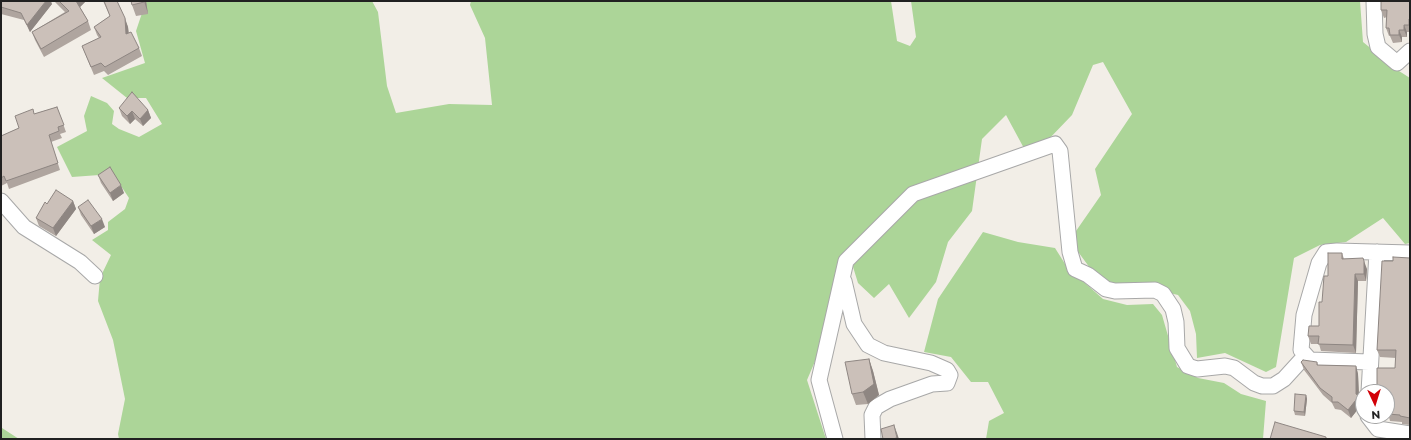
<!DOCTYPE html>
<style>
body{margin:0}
#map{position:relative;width:1411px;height:440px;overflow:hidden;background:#f2eee7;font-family:Montserrat,sans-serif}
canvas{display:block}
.frame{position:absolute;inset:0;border:2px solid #212121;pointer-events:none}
.north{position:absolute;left:1355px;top:384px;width:40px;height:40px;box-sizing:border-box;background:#fff;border:1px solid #a6a6a6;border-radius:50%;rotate:176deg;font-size:11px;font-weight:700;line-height:16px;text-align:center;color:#212121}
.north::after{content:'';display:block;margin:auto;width:14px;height:18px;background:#d20008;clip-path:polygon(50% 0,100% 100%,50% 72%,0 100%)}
</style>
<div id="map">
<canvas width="1411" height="440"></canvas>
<div class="frame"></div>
<div class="north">N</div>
</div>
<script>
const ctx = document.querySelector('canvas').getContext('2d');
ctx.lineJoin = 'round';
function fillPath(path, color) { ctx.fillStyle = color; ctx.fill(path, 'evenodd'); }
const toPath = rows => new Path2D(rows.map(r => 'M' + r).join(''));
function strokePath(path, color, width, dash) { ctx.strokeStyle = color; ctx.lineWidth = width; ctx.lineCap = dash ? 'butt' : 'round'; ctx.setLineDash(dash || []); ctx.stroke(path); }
fillPath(toPath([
 [146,1,372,1,378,12,387,86,396,113,449,104,492,105,485,38,470,5,471,1,891,1,897,41,910,46,916,37,911,1,1360,1,1363,42,1399,71,1410,78,1410,243,1405,244,1383,218,1346,242,1320,245,1294,258,1276,367,1266,372,1225,353,1197,358,1196,334,1190,311,1178,295,1153,289,1101,283,1076,249,1076,231,1101,195,1095,169,1132,114,1103,62,1093,65,1072,115,1047,141,1026,152,1006,115,982,139,972,211,948,242,936,282,909,318,889,284,874,298,858,283,849,254,837,265,825,338,807,380,826,439,119,439,118,434,125,399,113,340,98,301,100,278,111,255,92,240,108,230,108,222,125,209,129,198,113,174,72,177,57,147,87,131,84,116,91,96,107,103,114,111,112,124,119,129,139,137,162,124,146,98,127,98,102,78,145,63,136,31],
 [983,232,1018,242,1055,248,1067,267,1103,299,1127,305,1153,304,1162,315,1177,367,1198,378,1224,383,1241,394,1266,401,1263,439,986,439,989,421,1004,413,988,382,971,382,951,357,924,352,938,299],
 [1,428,2,428,19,439,1,439]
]), '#acd598');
const minor = toPath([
 [1374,1,1375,34,1378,47,1397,63,1410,51],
 [1,201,24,227,80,262,95,276],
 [844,281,854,324,868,345,884,353,931,363,947,370,950,375,947,383,932,384,890,399,876,407,872,415,873,439],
 [1369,362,1310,360,1301,350,1304,315,1319,263,1326,252,1337,251,1410,253],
 [1369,392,1377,252],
 [1368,416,1378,429,1410,434],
 [835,439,819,380,846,261,913,194,1055,144,1060,151,1070,252,1075,269,1088,275,1106,289,1115,291,1155,290,1163,294,1173,309,1176,322,1177,348,1188,366,1197,369,1225,366,1234,368,1254,383,1262,386,1273,386,1284,379,1305,356]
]);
strokePath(minor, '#a8a8a8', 17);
strokePath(minor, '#fff', 15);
fillPath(toPath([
 [1,1,52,4,30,32,24,20,1,14],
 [55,1,86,1,80,7,88,21,91,30,44,57,35,40,32,32,65,12,55,2],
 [103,1,117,1,128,27,129,33,139,48,142,56,108,75,104,71,94,75,82,46,99,38,97,35,94,27,110,16],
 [146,1,148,14,136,16,132,5],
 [1410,1,1410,32,1407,32,1407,37,1402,37,1402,42,1393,43,1390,36,1389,36,1386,28,1387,17,1384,18,1381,10],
 [57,107,66,132,60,134,62,138,51,142,60,170,9,189,7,183,1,186,1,136,19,128,34,114],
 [119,108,148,110,151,118,143,126,135,119,130,124,122,116],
 [98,175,124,193,113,201,101,183],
 [73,201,76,209,56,236,39,226,36,218,47,204],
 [78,207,105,227,94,234,81,215],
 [1342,253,1344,259,1367,269,1366,281,1358,281,1356,353,1321,351,1319,344,1311,344,1308,336,1319,326,1328,276],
 [1410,258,1410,425,1402,424,1402,422,1390,421,1389,417,1380,417,1380,416,1387,416,1387,392,1395,368,1396,358,1380,357,1377,350,1393,261],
 [869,359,873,371,879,395,868,404,856,405,852,394],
 [1301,362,1317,362,1318,365,1356,366,1358,374,1359,396,1362,404,1351,418,1341,410,1335,409,1332,403,1323,395,1304,370],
 [1306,395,1307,399,1305,416,1295,415,1294,411]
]), '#afa59f');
fillPath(toPath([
 [46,1,51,1,52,4,30,32,27,25],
 [76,1,86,1,79,8],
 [144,1,146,1,148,14],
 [125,18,128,27,129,43,126,34],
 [1409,19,1410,23,1410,28,1409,25],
 [1404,25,1407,32,1407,37,1404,30],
 [1399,30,1402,37,1402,42,1399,35],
 [148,110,151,118,143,126,140,119],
 [132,111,135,119,130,124,127,116],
 [121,185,124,193,113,201,110,193],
 [73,201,76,209,56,236,53,228],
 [102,219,105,227,94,234,91,226],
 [1364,261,1367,269,1366,281,1364,274],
 [1355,274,1358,281,1356,353,1353,345],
 [869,359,873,371,879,395,868,404,863,392],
 [1356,366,1358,374,1359,397,1359,396,1362,404,1351,418,1348,410,1356,394],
 [1306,395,1307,399,1305,416,1304,412],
 [894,425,897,433,899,439,898,439,897,438]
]), '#8e8682');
const building = toPath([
 [1,1,46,1,27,25,21,13,1,7,1,1],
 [59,1,76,1,88,21,41,49,32,32,69,11,59,1],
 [104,1,117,1,125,18,126,34,131,32,139,48,105,67,101,63,91,67,82,46,101,37,94,27,110,16,104,1],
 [131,1,144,1,144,2,132,5,131,1],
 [1381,1,1410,1,1410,19,1409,19,1409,25,1404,25,1404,30,1399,30,1399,35,1390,35,1389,28,1386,28,1387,10,1381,10,1381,1],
 [132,92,148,110,140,119,132,111,127,116,119,108,132,92],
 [57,107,64,125,58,127,59,131,49,135,58,163,6,181,4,176,1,178,1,136,19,128,15,116,33,109,34,114,57,107],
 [110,167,121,185,110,193,98,175,110,167],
 [56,190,73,201,53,228,36,218,45,202,47,204,56,190],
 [88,200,102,219,91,226,78,207,88,200],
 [1328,253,1342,253,1342,259,1363,258,1364,261,1364,274,1355,274,1353,345,1318,344,1319,336,1308,336,1309,326,1319,326,1319,302,1322,302,1324,276,1328,276,1328,253],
 [1393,257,1410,258,1410,418,1400,416,1400,415,1388,414,1388,409,1387,409,1387,392,1377,392,1377,368,1395,368,1396,350,1377,350,1382,261,1393,261,1393,257],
 [869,359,874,384,863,392,852,394,845,362,869,359],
 [1303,360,1317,362,1317,365,1356,366,1356,394,1359,396,1348,410,1338,402,1332,402,1332,397,1320,388,1301,362,1303,360],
 [1295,394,1306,395,1304,412,1294,411,1295,394],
 [1275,422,1326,437,1326,439,1270,439,1275,422],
 [894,425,897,438,892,439,883,439,881,429,894,425]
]);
fillPath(building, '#cbc0b9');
strokePath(building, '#8e8682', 1);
</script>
